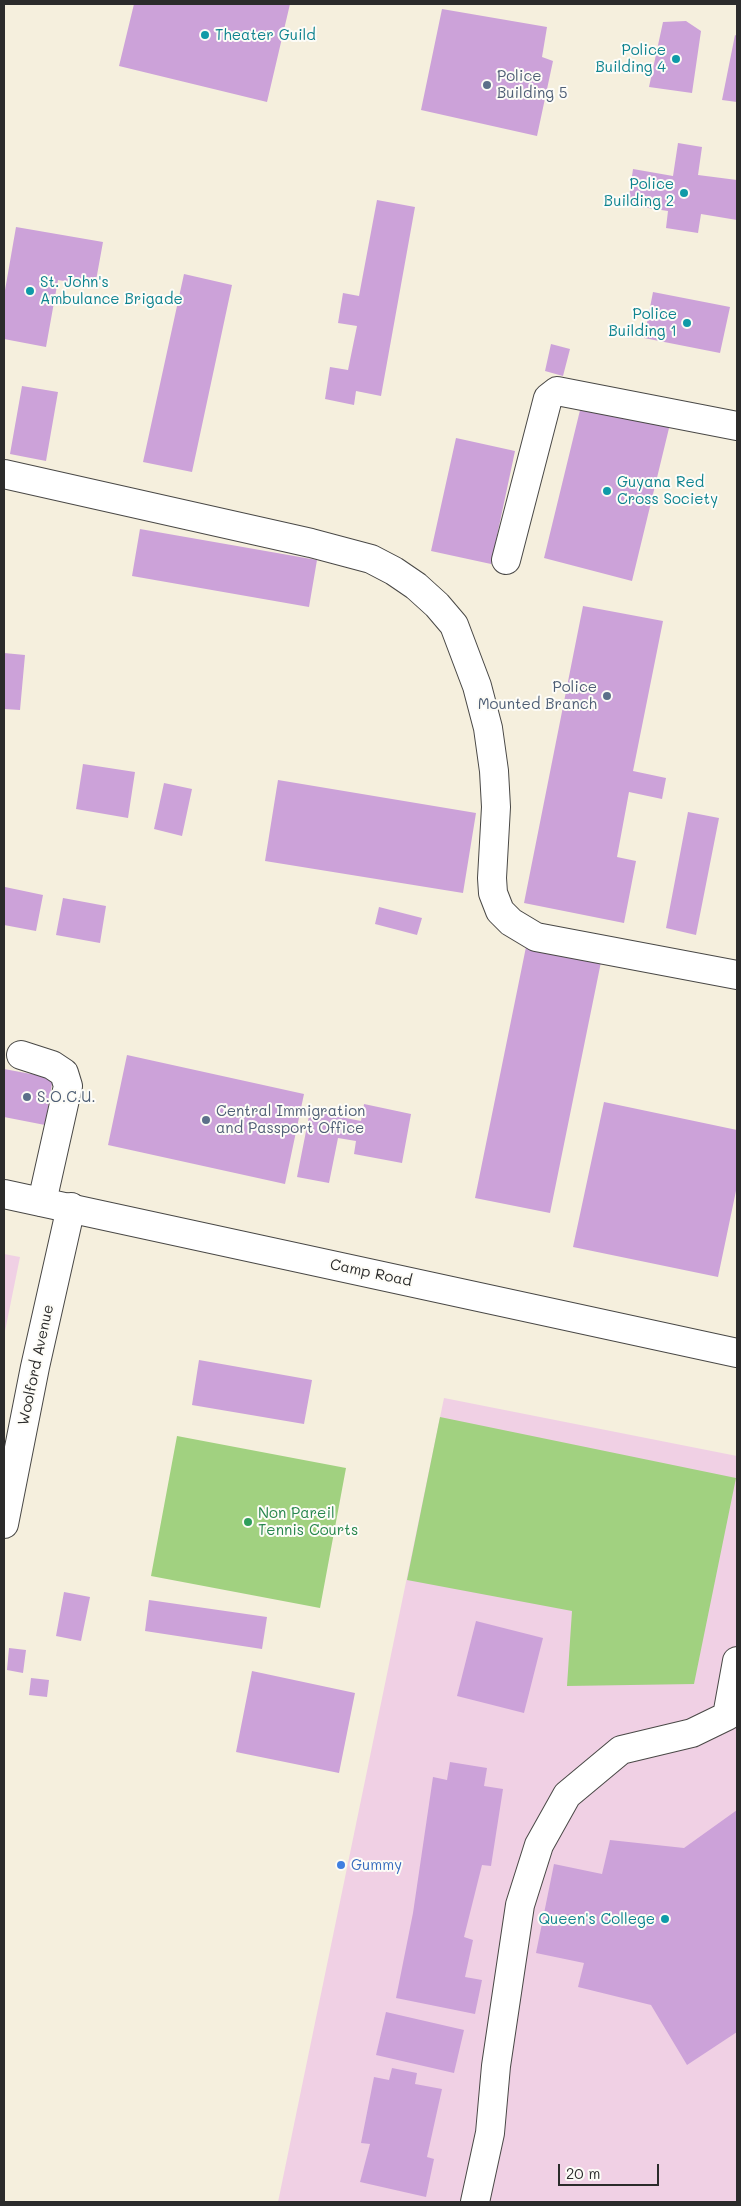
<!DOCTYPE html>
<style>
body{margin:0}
#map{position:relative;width:741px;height:2206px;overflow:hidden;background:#f5efdd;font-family:Mali,sans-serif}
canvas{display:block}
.frame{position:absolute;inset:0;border:5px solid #2b2b2b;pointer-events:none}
.scale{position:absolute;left:558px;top:2164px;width:101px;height:22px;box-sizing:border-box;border:2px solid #2b2b2b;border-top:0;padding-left:6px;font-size:15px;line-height:18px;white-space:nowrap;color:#2b2b2b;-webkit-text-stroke:4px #fdfcf7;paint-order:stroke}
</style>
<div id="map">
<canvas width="741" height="2206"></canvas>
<div class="frame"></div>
<div class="scale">20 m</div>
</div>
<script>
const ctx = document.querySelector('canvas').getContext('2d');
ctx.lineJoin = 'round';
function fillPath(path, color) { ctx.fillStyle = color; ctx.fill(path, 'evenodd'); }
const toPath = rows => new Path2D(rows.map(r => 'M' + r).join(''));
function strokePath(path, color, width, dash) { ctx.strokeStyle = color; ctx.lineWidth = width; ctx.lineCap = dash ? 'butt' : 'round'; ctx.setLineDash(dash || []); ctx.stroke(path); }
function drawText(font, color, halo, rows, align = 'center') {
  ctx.font = font + ' Mali,sans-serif'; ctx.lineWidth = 4; ctx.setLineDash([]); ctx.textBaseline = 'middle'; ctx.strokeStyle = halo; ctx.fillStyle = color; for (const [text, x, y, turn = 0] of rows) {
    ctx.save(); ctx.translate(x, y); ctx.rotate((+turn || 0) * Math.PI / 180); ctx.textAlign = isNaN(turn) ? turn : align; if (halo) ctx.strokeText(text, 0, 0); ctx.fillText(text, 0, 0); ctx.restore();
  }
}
fillPath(toPath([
 [4,1254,20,1257,4,1336],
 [444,1398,737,1456,737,2202,278,2202]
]), '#f0d0e4');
fillPath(toPath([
 [440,1417,736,1478,694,1684,567,1686,572,1611,407,1580],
 [177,1436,346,1468,320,1608,151,1576]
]), '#a1d180');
fillPath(toPath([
 [134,4,290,4,267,102,119,66],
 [442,9,547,27,542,57,553,61,537,136,421,110],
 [686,21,701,31,692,93,649,87,663,22],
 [735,35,737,36,737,102,722,100],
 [678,143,702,147,698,175,737,180,737,220,701,214,698,233,666,228,668,211,628,205,633,169,673,176],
 [377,200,415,207,381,396,356,391,354,405,325,399,330,367,348,370,357,326,338,323,343,293,359,296],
 [16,227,103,242,95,286,58,280,46,347,4,339,4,296],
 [184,274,232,285,192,472,143,462],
 [653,292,730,307,720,353,644,338],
 [551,344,570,349,563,376,545,371],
 [22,386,58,392,46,461,10,454],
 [582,402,670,424,632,581,544,558],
 [456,438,515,451,491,564,431,551],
 [140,529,317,560,309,607,132,576],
 [583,606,663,621,633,771,666,778,662,799,629,792,617,857,636,861,624,923,524,903],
 [4,653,25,655,20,710,4,709],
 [83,764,135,772,128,818,76,809],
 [278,780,476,813,463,893,265,861],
 [164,783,192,789,182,836,154,829],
 [688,812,719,818,696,935,666,928],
 [5,887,43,895,36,931,4,925],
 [63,898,106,906,100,943,56,935],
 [379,907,422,918,417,935,375,924],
 [526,947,601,962,550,1213,475,1198],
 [127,1055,304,1094,285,1184,108,1145],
 [4,1069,53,1078,45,1125,4,1117],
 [604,1102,737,1130,737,1186,718,1277,573,1247],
 [364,1104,411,1114,402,1163,354,1154,356,1141,338,1138,329,1183,297,1177,310,1111,361,1121],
 [199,1360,312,1380,304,1424,192,1405],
 [64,1592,90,1597,81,1641,56,1636],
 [149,1600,267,1617,262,1649,145,1631],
 [476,1621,543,1638,524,1713,457,1696],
 [9,1648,26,1650,23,1673,7,1670],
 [252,1671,355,1693,339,1773,236,1752],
 [31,1678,49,1680,47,1697,29,1695],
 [450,1762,487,1768,484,1786,503,1789,491,1866,482,1865,464,1937,473,1940,465,1977,482,1980,475,2014,396,1998,413,1913,433,1777,447,1780],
 [737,1810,737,2032,687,2065,651,2005,578,1987,584,1963,536,1953,554,1864,602,1874,610,1840,684,1848],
 [386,2012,464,2030,454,2073,376,2055],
 [392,2068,417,2073,415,2084,442,2089,427,2157,434,2159,426,2197,360,2182,370,2144,361,2143,374,2077,389,2080]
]), '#cca2d9');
const minor = toPath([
 [4,474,311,543,371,559,394,571,416,586,437,605,454,625,477,686,488,728,494,771,496,807,492,878,493,893,500,911,511,922,536,937,737,975],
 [506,560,548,398,557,391,737,426],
 [21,1055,52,1065,64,1073,68,1086,42,1202],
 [4,1524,35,1367,71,1207],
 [475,2202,490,2133,496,2066,520,1905,539,1845,567,1795,621,1750,692,1733,727,1716,737,1661]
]);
const major = toPath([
 [4,1194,737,1353]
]);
strokePath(minor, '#494846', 30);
strokePath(major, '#494846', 30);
strokePath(minor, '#fff', 28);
strokePath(major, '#fff', 28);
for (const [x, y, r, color] of [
 [205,35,5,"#0f9aa8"],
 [676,59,5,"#0f9aa8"],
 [487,85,5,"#5c6f8a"],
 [684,193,5,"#0f9aa8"],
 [30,291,5,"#0f9aa8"],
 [687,323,5,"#0f9aa8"],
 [607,491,5,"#0f9aa8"],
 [607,696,5,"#5c6f8a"],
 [27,1097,5,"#5c6f8a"],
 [206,1120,5,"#5c6f8a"],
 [248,1522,5,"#2e9e5b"],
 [341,1865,5,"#3f7fe0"],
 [665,1919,5,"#0f9aa8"]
]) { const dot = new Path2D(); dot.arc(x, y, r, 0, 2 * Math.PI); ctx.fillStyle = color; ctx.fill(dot); strokePath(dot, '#fdfcf7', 2); }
drawText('15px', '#0d838f', '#fdfcf7', [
 ["Theater Guild",215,35,"left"],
 ["Police",666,50],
 ["Building 4",666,67],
 ["Police",674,184],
 ["Building 2",674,201],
 ["St. John's",40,282,"left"],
 ["Ambulance Brigade",40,299,"left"],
 ["Police",677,314],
 ["Building 1",677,331],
 ["Guyana Red",617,482,"left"],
 ["Cross Society",617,499,"left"],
 ["Queen's College",655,1919]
], 'right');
drawText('15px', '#4e5e75', '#fdfcf7', [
 ["Police",497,76],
 ["Building 5",497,93],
 ["Police",597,687,"right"],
 ["Mounted Branch",597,704,"right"],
 ["S.O.C.U.",37,1097],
 ["Central Immigration",216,1111],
 ["and Passport Office",216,1128]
], 'left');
drawText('15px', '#2b2b2b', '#fdfcf7', [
 ["Camp Road",371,1273,12],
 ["Woolford Avenue",36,1365,-78]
]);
drawText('15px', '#27864d', '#fdfcf7', [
 ["Non Pareil",258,1513],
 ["Tennis Courts",258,1530]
], 'left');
drawText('15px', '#366cbe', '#fdfcf7', [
 ["Gummy",351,1865]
], 'left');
</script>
